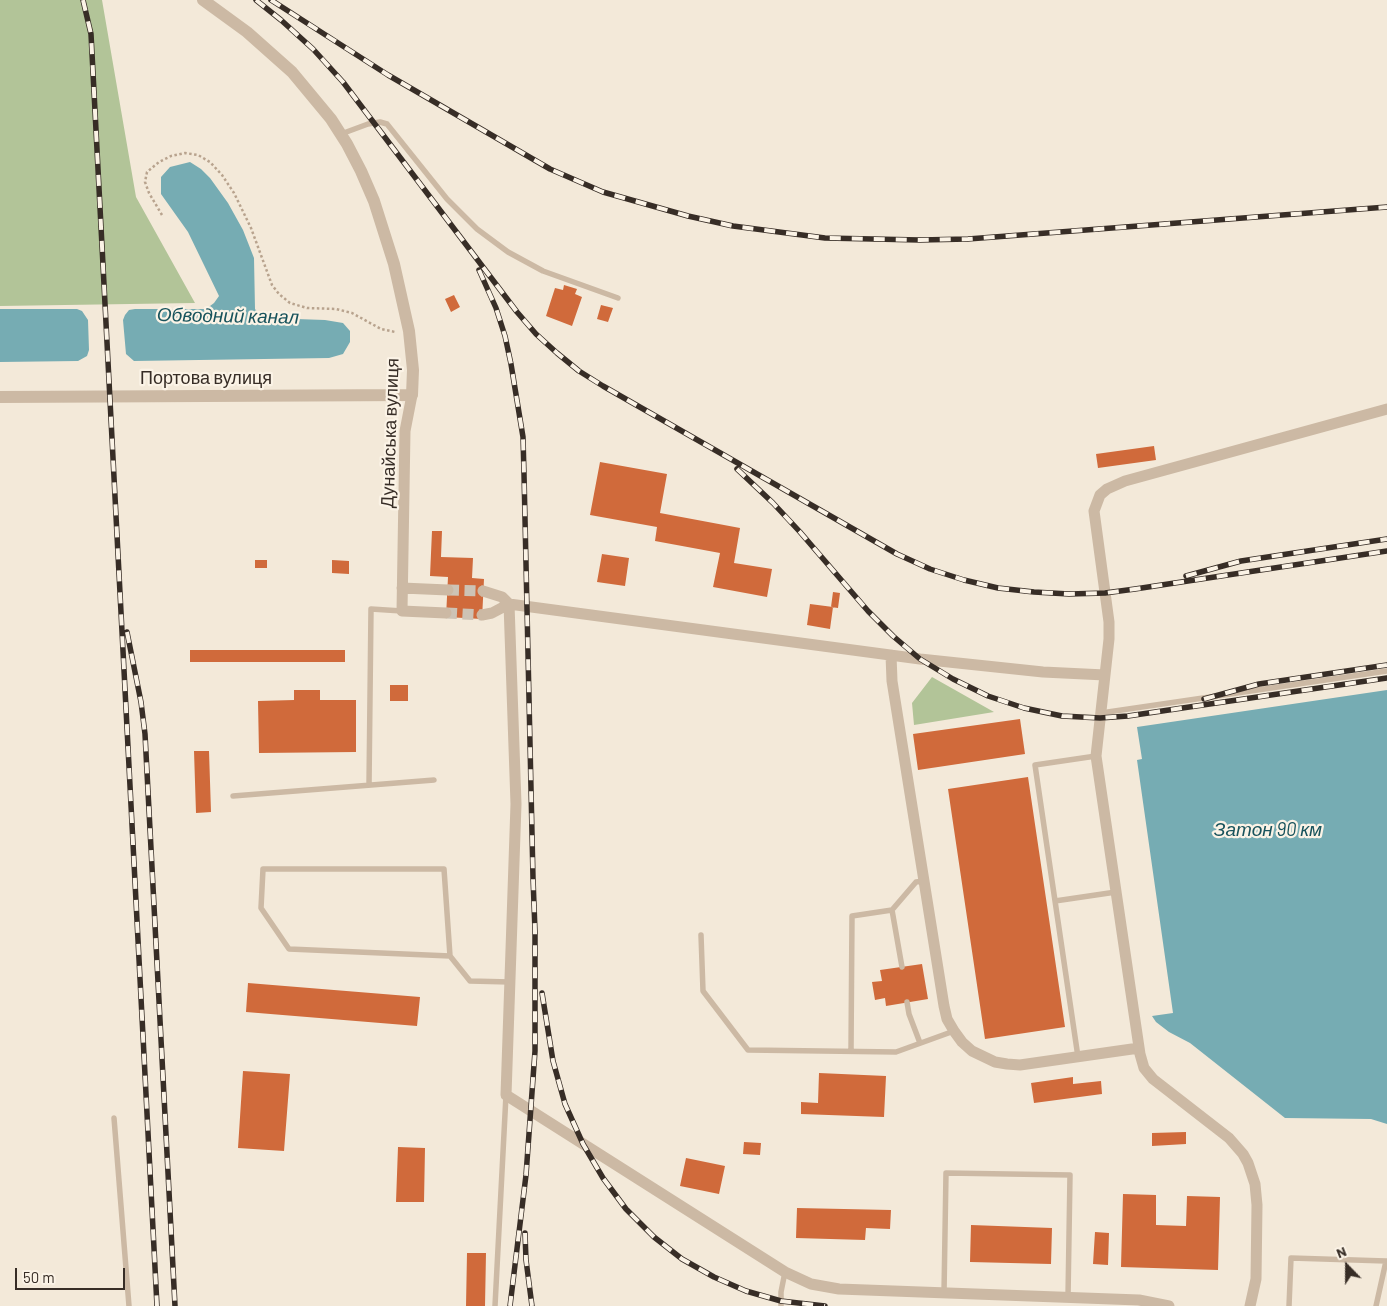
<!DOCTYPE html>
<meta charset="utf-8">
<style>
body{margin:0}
#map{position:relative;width:1387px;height:1306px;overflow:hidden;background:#f3e9d9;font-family:Barlow,sans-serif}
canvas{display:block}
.north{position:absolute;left:1322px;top:1241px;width:50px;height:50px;-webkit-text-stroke:4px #fbf3e6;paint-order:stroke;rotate:338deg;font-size:14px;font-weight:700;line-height:20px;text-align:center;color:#372d26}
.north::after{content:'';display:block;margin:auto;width:18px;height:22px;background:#372d26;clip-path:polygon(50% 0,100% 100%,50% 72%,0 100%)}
.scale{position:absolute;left:15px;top:1268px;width:110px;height:22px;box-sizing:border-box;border:2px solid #372d26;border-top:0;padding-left:6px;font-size:15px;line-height:18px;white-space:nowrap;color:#372d26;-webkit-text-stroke:4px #fbf3e6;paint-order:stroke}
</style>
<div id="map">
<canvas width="1387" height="1306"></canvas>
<div class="north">N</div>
<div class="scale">50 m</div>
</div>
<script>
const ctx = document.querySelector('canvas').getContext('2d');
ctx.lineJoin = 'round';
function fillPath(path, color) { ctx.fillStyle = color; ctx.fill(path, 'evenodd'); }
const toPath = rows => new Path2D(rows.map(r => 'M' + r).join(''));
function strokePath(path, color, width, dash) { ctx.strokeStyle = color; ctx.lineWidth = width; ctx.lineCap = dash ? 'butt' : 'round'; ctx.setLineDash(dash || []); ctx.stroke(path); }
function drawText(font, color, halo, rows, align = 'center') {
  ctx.font = font + ' Barlow,sans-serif'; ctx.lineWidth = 4.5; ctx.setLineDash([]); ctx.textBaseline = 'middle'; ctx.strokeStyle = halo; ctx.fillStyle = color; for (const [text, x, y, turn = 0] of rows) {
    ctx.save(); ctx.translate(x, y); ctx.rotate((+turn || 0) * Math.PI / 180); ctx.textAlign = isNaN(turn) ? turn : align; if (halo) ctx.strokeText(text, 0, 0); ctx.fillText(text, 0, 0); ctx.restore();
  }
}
fillPath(toPath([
 [0,0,102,0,136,197,195,303,0,306],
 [932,677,994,712,914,725,912,703]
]), '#b2c498');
fillPath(toPath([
 [190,162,201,169,210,178,228,203,243,230,254,258,255,309,262,318,271,322,296,319,325,320,343,323,350,331,350,342,343,354,329,358,134,361,126,354,123,320,125,315,129,310,135,309,206,309,214,303,219,296,188,232,161,194,161,177,170,167],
 [0,309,77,309,82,311,88,320,89,350,87,356,78,361,0,362],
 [1387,690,1387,1124,1371,1119,1285,1118,1190,1043,1169,1032,1156,1022,1152,1016,1173,1013,1137,760,1142,759,1137,727]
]), '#76acb3');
fillPath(toPath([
 [564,285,577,289,575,294,582,297,572,326,546,316,555,288,563,290],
 [454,295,460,307,451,312,445,299],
 [601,305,613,308,608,322,597,319],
 [1154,446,1156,460,1098,468,1096,454],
 [600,462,667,474,660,513,740,528,734,563,772,569,767,597,713,587,720,553,655,541,657,527,590,515],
 [432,531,442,531,441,557,473,558,472,578,484,579,482,619,446,617,448,577,430,576],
 [602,554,629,558,625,586,597,582],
 [255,560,267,560,267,568,255,568],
 [332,560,349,561,349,574,332,573],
 [833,592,840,593,838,608,831,607],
 [810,604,833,607,830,629,807,625],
 [190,650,345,650,345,662,190,662],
 [390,685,408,685,408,701,390,701],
 [294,690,320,690,320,700,356,700,356,752,259,753,258,701,294,700],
 [1020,719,1025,754,918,770,913,734],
 [194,751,209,751,211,812,196,813],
 [1028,777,1065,1027,985,1039,948,789],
 [922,964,928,999,886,1006,885,998,875,1000,872,982,882,981,880,970],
 [248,983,420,997,417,1026,246,1012],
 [243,1071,290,1074,284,1151,238,1148],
 [819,1073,886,1076,884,1117,801,1114,801,1102,818,1103],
 [1073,1077,1073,1084,1101,1081,1102,1094,1034,1103,1031,1083],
 [1186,1132,1186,1144,1152,1146,1152,1133],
 [744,1142,761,1143,760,1155,743,1154],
 [398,1147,425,1148,424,1202,396,1202],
 [686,1158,725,1166,719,1194,680,1186],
 [1123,1194,1156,1195,1156,1225,1186,1226,1187,1196,1220,1197,1218,1270,1121,1267],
 [797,1208,891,1210,890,1229,866,1228,865,1240,796,1238],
 [971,1225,1052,1228,1051,1264,970,1262],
 [1095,1232,1109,1233,1108,1265,1093,1264],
 [467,1253,486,1253,485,1306,466,1306]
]), '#d06a3b');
strokePath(toPath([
 [448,590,483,591],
 [446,613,482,615]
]), '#cdc3b5', 11, [11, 5.5]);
strokePath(toPath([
 [162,215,149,193,145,182,147,172,159,162,171,156,185,153,198,155,210,162,222,175,234,193,251,228,272,285,279,294,290,303,307,308,336,309,352,313,381,329,395,332]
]), '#b8a38e', 2.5, [2.5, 2.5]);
strokePath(toPath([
 [341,134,368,124,380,122,387,124,447,199,477,229,508,252,543,271,618,298],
 [1101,713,1387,671],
 [369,785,371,609,402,611],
 [233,796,434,780],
 [1055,901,1116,892],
 [701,935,703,991,748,1050,896,1052,954,1031],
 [450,956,289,949,261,908,263,869,444,869,450,956,470,981,510,982],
 [902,967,892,910,916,882,924,881],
 [907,1002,909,1014,920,1043],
 [851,1051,852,916,892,910],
 [1078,1057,1035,765,1096,756],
 [114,1118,129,1306],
 [944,1293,946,1173,1070,1175,1068,1297],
 [495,1306,506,1095],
 [781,1306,781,1292,785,1272],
 [1289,1306,1291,1258,1386,1261,1376,1306]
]), '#ccb9a4', 5.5);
strokePath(toPath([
 [412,395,405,431,402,611,446,613],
 [402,588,448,590],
 [483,591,502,597,509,604,920,659,1043,672,1105,675],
 [509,604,516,804,506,1095,785,1272,811,1284,839,1289,1139,1300,1169,1306],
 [482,615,492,613,509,604],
 [891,655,892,681,944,1006,947,1019,954,1031,962,1042,972,1051,995,1062,1007,1064,1020,1065,1139,1048],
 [1250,1306,1256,1279,1257,1205,1255,1184,1248,1163,1243,1154,1229,1138,1153,1079,1144,1068,1140,1054,1096,756,1109,639,1109,622,1094,511,1100,495,1107,489,1125,481,1387,409]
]), '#ccb9a4', 11);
strokePath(toPath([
 [0,397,412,395,413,370,409,331,394,264,374,201,361,171,347,144,331,119,292,72,247,32,203,0]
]), '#ccb9a4', 12);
const rail = toPath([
 [83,0,91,34,157,1306],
 [256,0,281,20,313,49,343,82,517,312,536,334,557,353,579,371,603,386,897,554,930,569,964,580,998,588,1034,592,1069,594,1105,593,1135,589,1387,551],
 [271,0,388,75,550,169,603,192,688,216,733,226,825,238,920,240,968,239,1387,207],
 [479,270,496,308,505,336,511,364,523,437,524,474,533,878,535,931,535,1051,526,1175,510,1306],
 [737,469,773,503,800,532,868,611,893,636,920,659,953,679,988,696,1024,708,1062,716,1100,718,1128,716,1387,678],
 [1186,576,1241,561,1387,539],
 [127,632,141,702,145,734,175,1306],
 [1204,699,1259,684,1387,665],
 [542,993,553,1061,565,1104,583,1144,603,1178,626,1209,654,1237,682,1259,714,1277,746,1291,781,1301,825,1306],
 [525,1233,526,1260,532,1306]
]);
strokePath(rail, '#372d26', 5.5);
strokePath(rail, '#fbf3e6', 4, [11]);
drawText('18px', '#372d26', '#fbf3e6', [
 ["Портова вулиця",206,378],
 ["Дунайська вулиця",390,433,-88]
]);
drawText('italic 19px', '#18535c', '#fbf3e6', [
 ["Обводний канал",228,316,1],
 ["Затон 90 км",1268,830]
]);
</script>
